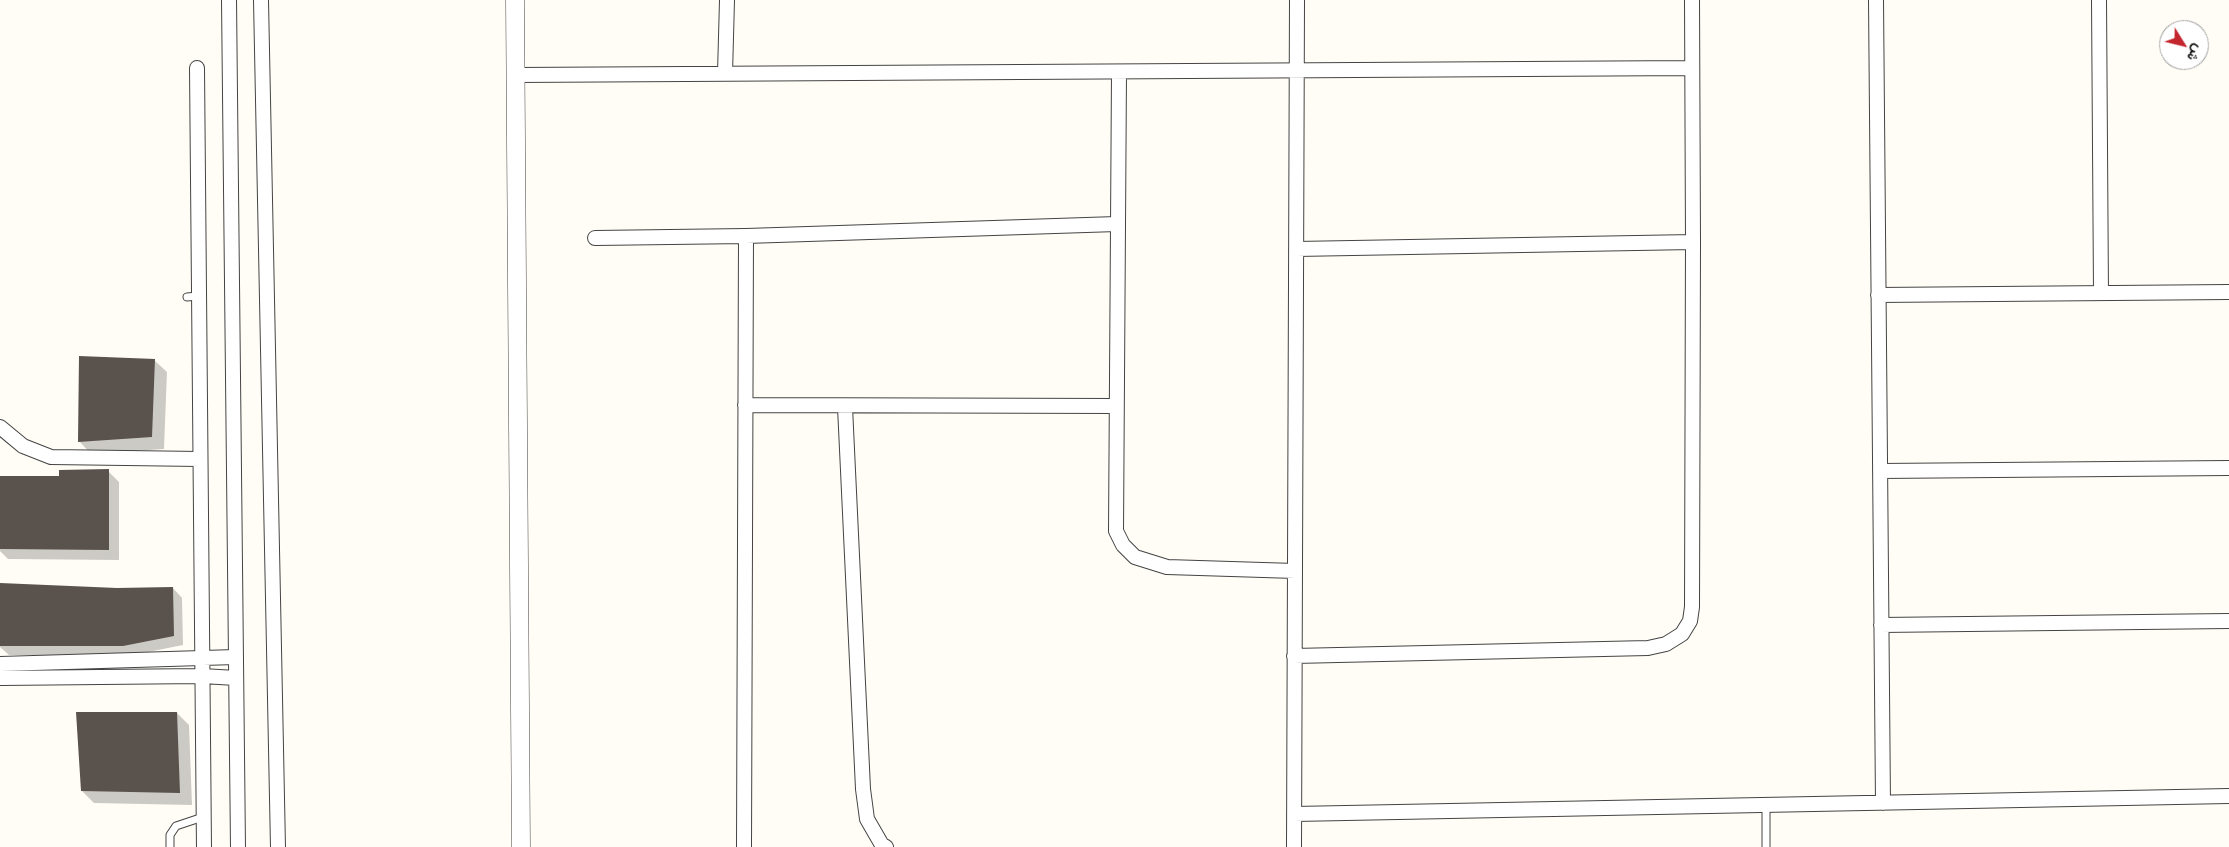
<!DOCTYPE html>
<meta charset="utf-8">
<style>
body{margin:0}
#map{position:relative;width:2229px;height:847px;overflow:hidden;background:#fffdf5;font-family:"Libre Baskerville",Vazirmatn,serif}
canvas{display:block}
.north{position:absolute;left:2159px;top:20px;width:50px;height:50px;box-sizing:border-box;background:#fff;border:1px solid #a0a0a0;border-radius:50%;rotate:126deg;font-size:14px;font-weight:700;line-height:20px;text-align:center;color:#111}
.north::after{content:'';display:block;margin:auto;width:18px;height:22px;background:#c4262e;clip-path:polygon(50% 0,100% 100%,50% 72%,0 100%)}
</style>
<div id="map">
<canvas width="2229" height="847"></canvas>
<div class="north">ش</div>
</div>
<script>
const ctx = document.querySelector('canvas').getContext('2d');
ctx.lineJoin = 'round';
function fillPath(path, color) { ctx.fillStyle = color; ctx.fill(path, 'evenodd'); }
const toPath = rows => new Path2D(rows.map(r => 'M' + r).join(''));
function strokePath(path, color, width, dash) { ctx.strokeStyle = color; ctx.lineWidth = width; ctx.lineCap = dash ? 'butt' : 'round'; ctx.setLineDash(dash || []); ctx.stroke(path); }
fillPath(toPath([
 [154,360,167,372,164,449,91,454,79,441],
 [108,471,119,482,119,560,8,559,0,551,0,478,60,477],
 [0,584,117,589,173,588,182,598,183,645,133,655,9,655,0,647],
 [177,713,189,725,192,805,94,803,82,791]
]), '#0003');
fillPath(toPath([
 [79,356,155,359,152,437,78,442],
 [109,469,109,550,0,549,0,476,59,476,59,470],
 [0,583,117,588,173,587,174,636,123,646,0,646],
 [76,712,177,712,180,793,81,791]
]), '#5a524d');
const service = toPath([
 [187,297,198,296],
 [170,847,170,835,176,826,203,817],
 [1766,847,1766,805]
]);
const minor = toPath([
 [229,0,238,847],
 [261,0,278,847],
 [1876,0,1883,803],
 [2099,0,2101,293],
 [197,68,204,847],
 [1119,72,1116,531,1123,545,1135,557,1167,567,1295,571],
 [725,74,727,0],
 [517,75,1692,68],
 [595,238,746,236,1117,224],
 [1296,249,1693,242],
 [1878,295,2229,292],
 [745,405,1116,406],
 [845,407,863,789,867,819,882,845,886,847],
 [0,427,23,446,51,457,200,459],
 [1880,471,2229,468],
 [1881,625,2229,621],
 [1294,656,1648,648,1666,644,1682,634,1690,621,1692,607,1693,242,1692,0],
 [0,664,236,657],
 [0,678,202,676,236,678],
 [1294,814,2229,796],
 [744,847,746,236],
 [1294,847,1297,0]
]);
const tertiary = toPath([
 [515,0,521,847]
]);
strokePath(service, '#444', 9);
strokePath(minor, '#444', 16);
strokePath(tertiary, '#444', 19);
strokePath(service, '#fff', 7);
strokePath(minor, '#fff', 14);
strokePath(tertiary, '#fff', 18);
</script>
